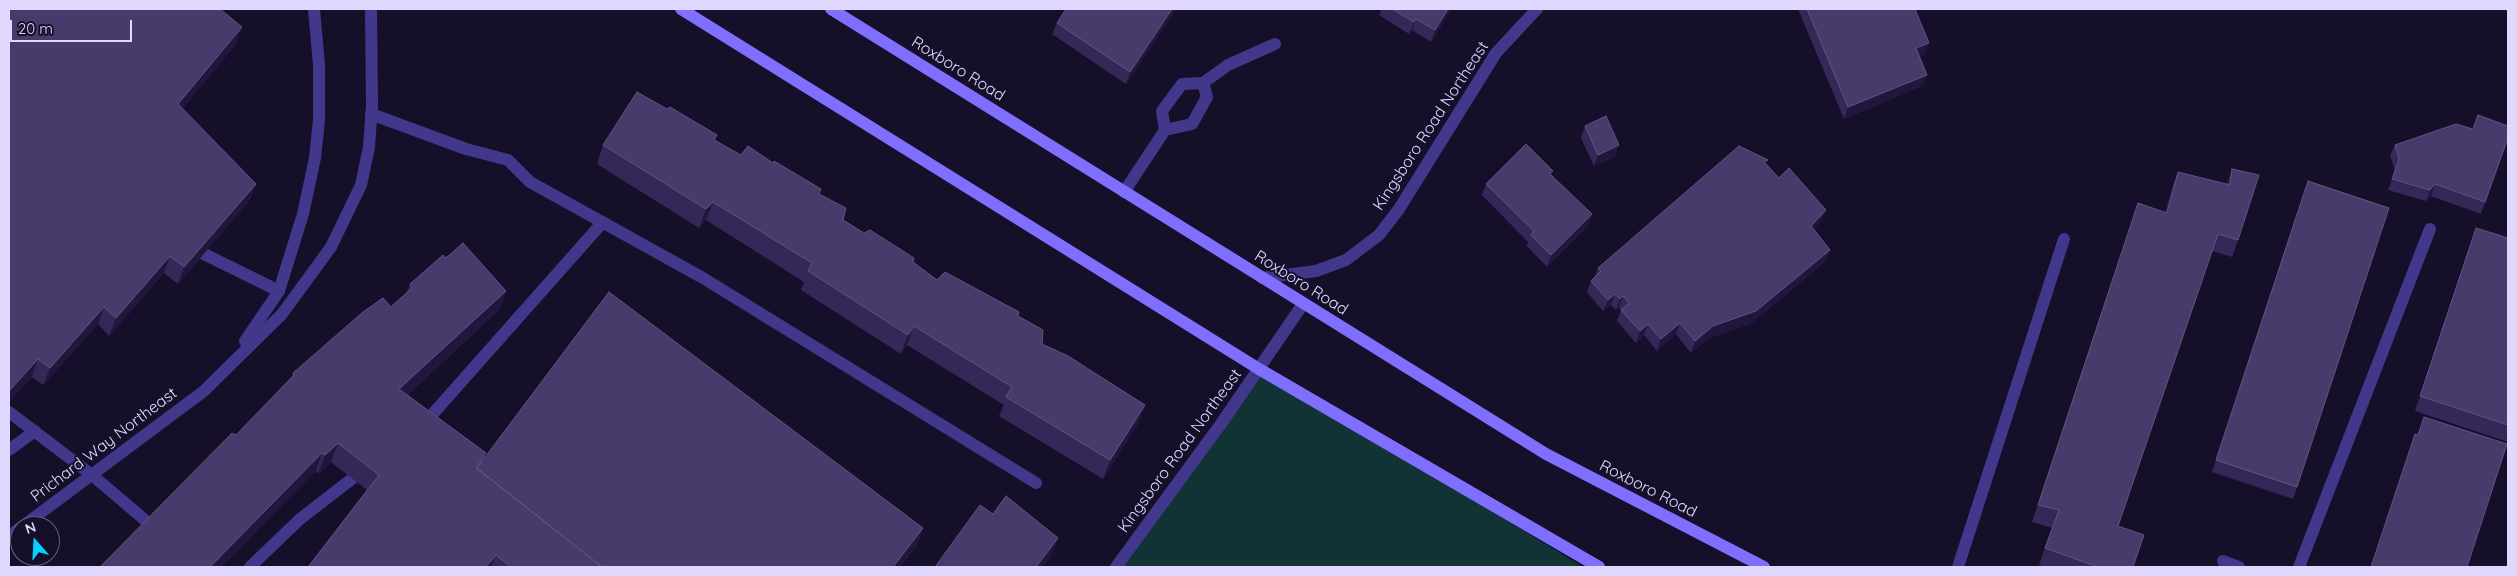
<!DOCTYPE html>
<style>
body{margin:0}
#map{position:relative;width:2517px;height:576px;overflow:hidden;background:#160f2a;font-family:Quicksand,sans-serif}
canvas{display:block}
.frame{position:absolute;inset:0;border:10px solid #e0d8ff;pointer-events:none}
.north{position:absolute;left:10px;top:516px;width:50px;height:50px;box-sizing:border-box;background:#160f2a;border:1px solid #675f7f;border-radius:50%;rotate:341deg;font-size:14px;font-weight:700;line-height:20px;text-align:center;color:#e0d8ff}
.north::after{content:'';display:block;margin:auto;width:18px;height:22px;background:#04d0ff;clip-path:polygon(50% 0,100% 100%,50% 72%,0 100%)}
.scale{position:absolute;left:10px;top:20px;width:122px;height:22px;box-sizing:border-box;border:2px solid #e0d8ff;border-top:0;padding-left:6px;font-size:15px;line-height:18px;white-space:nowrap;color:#e0d8ff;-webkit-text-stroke:4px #160f2a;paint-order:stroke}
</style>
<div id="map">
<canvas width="2517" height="576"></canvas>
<div class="frame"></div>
<div class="north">N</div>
<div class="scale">20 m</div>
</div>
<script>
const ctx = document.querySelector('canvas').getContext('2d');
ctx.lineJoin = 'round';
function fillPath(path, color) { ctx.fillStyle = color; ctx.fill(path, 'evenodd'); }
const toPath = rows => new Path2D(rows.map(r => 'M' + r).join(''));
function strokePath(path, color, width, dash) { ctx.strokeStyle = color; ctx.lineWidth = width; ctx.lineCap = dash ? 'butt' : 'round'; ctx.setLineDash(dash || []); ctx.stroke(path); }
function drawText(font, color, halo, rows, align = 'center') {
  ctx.font = font + ' Quicksand,sans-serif'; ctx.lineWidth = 4; ctx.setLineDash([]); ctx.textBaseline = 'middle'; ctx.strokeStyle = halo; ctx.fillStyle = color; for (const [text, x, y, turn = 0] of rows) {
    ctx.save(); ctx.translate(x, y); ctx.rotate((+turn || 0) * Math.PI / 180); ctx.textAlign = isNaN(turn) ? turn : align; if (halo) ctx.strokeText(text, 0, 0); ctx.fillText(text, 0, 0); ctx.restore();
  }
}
fillPath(toPath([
 [1259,369,1583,567,1120,567]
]), '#123335');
strokePath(toPath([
 [371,114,466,149,508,160,530,182,703,278,1036,483],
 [1165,130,1192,124,1207,97,1203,83],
 [1124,192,1165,130,1162,111,1182,84,1203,83,1228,65,1275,44],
 [204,254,279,291],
 [9,412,92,475,152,526],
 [422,426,603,222],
 [9,450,35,431],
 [2223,561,2239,567],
 [250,567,300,519,366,468],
 [1958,567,2064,239],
 [2299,567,2430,229]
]), '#42388b', 12);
strokePath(toPath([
 [1262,278,1316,271,1346,260,1379,235,1399,209,1496,53,1537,9],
 [245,341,279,291,303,214,315,158,319,120,319,65,314,9],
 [23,526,204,391,282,314,331,247,361,185,369,147,372,106,371,9],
 [9,537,20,528],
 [1116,567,1223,421,1303,304]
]), '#42388b', 12);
strokePath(toPath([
 [681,9,1259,369,1599,567],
 [831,9,1546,454,1764,567]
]), '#806fff', 12);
fillPath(toPath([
 [9,9,236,44,182,109,256,184,249,201,178,284,164,273,109,336,98,324,43,385,32,377,9,401],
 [1066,9,1176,9,1126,84,1052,34,1057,23],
 [1377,9,1451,9,1431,42,1412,30,1409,34,1379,15,1381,11],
 [1798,9,1915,9,1925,54,1919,57,1927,75,1922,86,1844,119],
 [667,109,717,135,715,140,741,155,773,163,821,189,819,194,843,220,913,262,937,280,1018,316,1042,344,1138,424,1103,479,999,416,1004,405,907,345,901,354,801,290,804,282,706,220,699,228,597,164,603,145],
 [1585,126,1615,157,1594,166,1581,138],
 [2473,129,2508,138,2481,214,2431,196,2426,201,2388,190,2395,171,2390,156,2395,145],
 [1766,164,1779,178,1826,210,1821,221,1814,229,1830,250,1826,261,1752,323,1709,338,1691,353,1676,334,1657,351,1644,335,1636,343,1617,321,1621,310,1619,308,1616,310,1611,305,1603,311,1587,292,1591,281,1594,278,1598,268],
 [2232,169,2238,240,2232,257,2212,251,2118,526,2133,567,2045,567,2039,565,2052,528,2032,522,2138,203,2165,213,2172,189,2178,172,2227,184],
 [1552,175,1588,226,1547,267,1527,246,1528,242,1482,195,1486,184],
 [2304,193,2297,487,2293,499,2212,472],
 [2476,228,2508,238,2508,442,2415,411],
 [446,258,506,291,499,310,407,395,486,453,483,459,923,528,917,545,900,567,308,567,367,490,331,462,318,474,316,471,236,435,292,377,293,373,391,307,406,294,410,284]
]), '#362759');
fillPath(toPath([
 [1172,9,1176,9,1126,84,1130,72],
 [1448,9,1451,9,1431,42,1435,30],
 [1416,19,1412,30,1409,34,1414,22],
 [242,27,236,44,172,122,178,104],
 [1929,43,1925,54,1912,60,1916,48],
 [1927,75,1922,86,1844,119,1848,107],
 [1619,145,1615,157,1594,166,1598,155],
 [256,184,249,201,178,284,184,267],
 [2435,184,2431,196,2426,201,2430,190],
 [713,202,706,220,699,228,706,209],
 [1826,210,1821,221,1807,237,1811,226],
 [1592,214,1588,226,1547,267,1551,255],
 [1830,250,1826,261,1752,323,1709,338,1691,353,1695,341,1713,326],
 [170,256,164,273,109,336,116,318],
 [506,291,499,310,392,408,399,389],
 [1615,294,1611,305,1603,311,1608,300],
 [1623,296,1619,308,1616,310,1620,299],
 [104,307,98,324,43,385,50,368],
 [1680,323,1676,334,1657,351,1661,339],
 [1648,324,1644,335,1636,343,1640,331],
 [914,326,907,345,901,354,908,335],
 [38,359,32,377,9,401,9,391],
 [1145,405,1138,424,1103,479,1110,460],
 [338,443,331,462,318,474,325,455],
 [322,453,316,471,222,567,210,567],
 [923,528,917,545,900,567,893,567],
 [1058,538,1051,557,1043,567,1036,567],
 [496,555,491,567,486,567]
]), '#21163e');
const building = toPath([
 [9,9,220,9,242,27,178,104,256,184,184,267,170,256,116,318,104,307,50,368,38,359,9,391,9,9],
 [1066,9,1172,9,1130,72,1057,23,1066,9],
 [1392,9,1448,9,1435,30,1416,19,1414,22,1392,9],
 [1807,9,1915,9,1929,43,1916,48,1927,75,1848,107,1807,9],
 [637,92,667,109,670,107,717,135,714,140,741,155,748,146,773,163,774,161,821,189,819,194,846,208,843,220,864,233,870,230,914,258,913,262,937,280,945,272,1019,312,1018,316,1043,330,1042,344,1068,356,1145,405,1110,460,1006,397,1012,387,914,326,908,335,808,271,812,263,713,202,706,209,603,145,637,92],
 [2478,115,2508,126,2508,138,2485,202,2435,184,2430,190,2392,179,2399,159,2395,145,2456,124,2473,129,2478,115],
 [1606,116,1619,145,1598,155,1585,126,1606,116],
 [1526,144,1553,171,1550,174,1592,214,1551,255,1531,235,1534,231,1486,184,1526,144],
 [1739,146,1768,160,1764,162,1779,178,1789,168,1826,210,1811,226,1830,250,1756,311,1713,326,1695,341,1680,323,1661,339,1648,324,1640,331,1621,310,1629,303,1623,296,1620,299,1615,294,1608,300,1591,281,1601,271,1598,268,1739,146],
 [2232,169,2259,175,2238,240,2218,234,2118,526,2144,535,2133,567,2098,567,2045,548,2059,510,2038,505,2138,203,2167,213,2178,172,2230,185,2232,169],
 [2308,181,2389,208,2297,487,2216,460,2308,181],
 [2476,228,2508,238,2508,425,2420,396,2476,228],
 [463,243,506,291,399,389,486,453,476,468,602,567,511,567,496,555,486,567,308,567,379,475,338,443,325,455,322,453,210,567,100,567,232,433,236,435,294,375,293,373,363,312,383,298,391,307,412,288,410,284,443,255,446,258,463,243],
 [609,292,923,528,893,567,602,567,477,468,609,292],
 [2424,417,2507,444,2467,567,2371,567,2415,434,2418,435,2424,417],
 [1006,496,1058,538,1036,567,935,567,980,505,993,514,1006,496]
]);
fillPath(building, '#483a6a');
strokePath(building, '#605382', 1);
drawText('16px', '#e0d8ff', '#160f2a', [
 ["Roxboro Road",958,69,32],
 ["Kingsboro Road Northeast",1431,126,-57],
 ["Roxboro Road",1301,283,32],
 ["Prichard Way Northeast",104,445,-37],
 ["Kingsboro Road Northeast",1180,451,-54],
 ["Roxboro Road",1648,489,27]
]);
</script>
